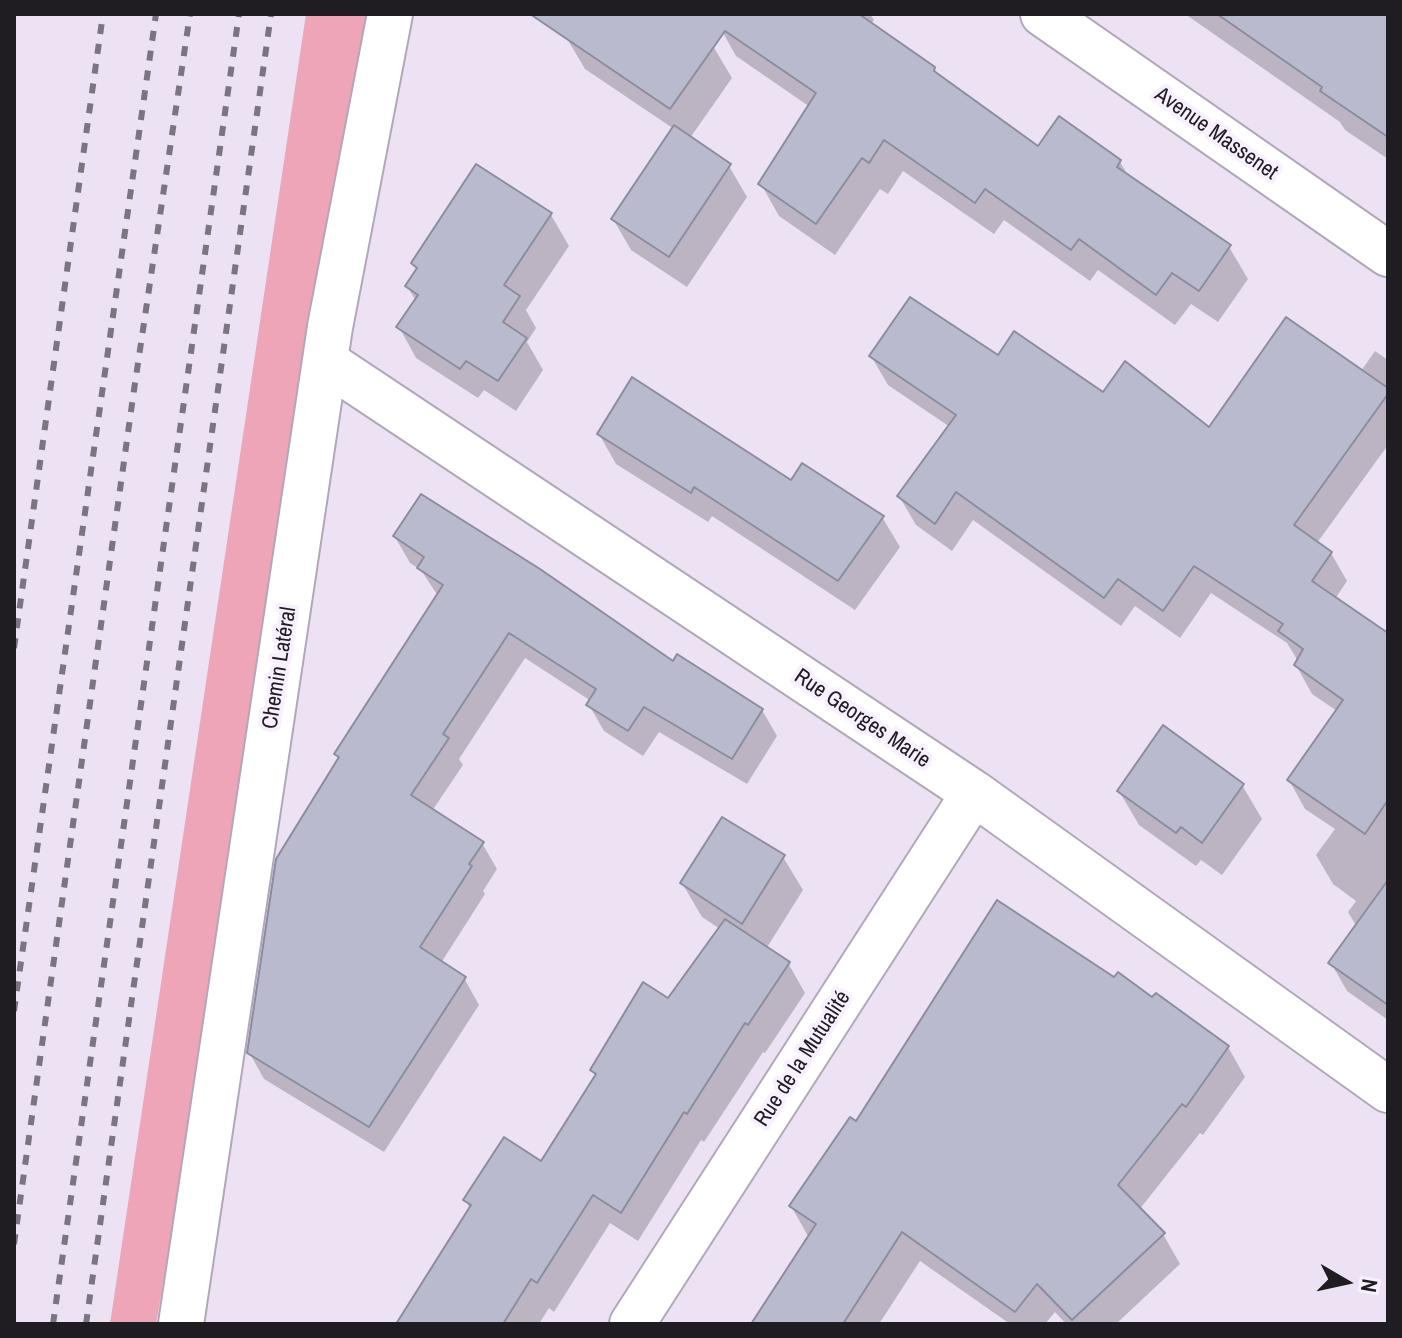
<!DOCTYPE html>
<meta charset="utf-8">
<style>
body{margin:0}
#map{position:relative;width:1402px;height:1338px;overflow:hidden;background:#ece2f4;font-family:"Archivo Narrow",sans-serif}
canvas{display:block}
.frame{position:absolute;inset:0;border:16px solid #1f1c22;pointer-events:none}
.north{position:absolute;left:1306px;top:1242px;width:80px;height:80px;-webkit-text-stroke:6px #f8f0ff;paint-order:stroke;rotate:99deg;font-size:22px;font-weight:700;line-height:32px;text-align:center;color:#1f1c22}
.north::after{content:'';display:block;margin:auto;width:28px;height:36px;background:#1f1c22;clip-path:polygon(50% 0,100% 100%,50% 72%,0 100%)}
</style>
<div id="map">
<canvas width="1402" height="1338"></canvas>
<div class="frame"></div>
<div class="north">N</div>
</div>
<script>
const ctx = document.querySelector('canvas').getContext('2d');
ctx.lineJoin = 'round';
function fillPath(path, color) { ctx.fillStyle = color; ctx.fill(path, 'evenodd'); }
const toPath = rows => new Path2D(rows.map(r => 'M' + r).join(''));
function strokePath(path, color, width, dash) { ctx.strokeStyle = color; ctx.lineWidth = width; ctx.lineCap = dash ? 'butt' : 'round'; ctx.setLineDash(dash || []); ctx.stroke(path); }
function drawText(font, color, halo, rows, align = 'center') {
  ctx.font = font + ' "Archivo Narrow",sans-serif'; ctx.lineWidth = 8; ctx.setLineDash([]); ctx.textBaseline = 'middle'; ctx.strokeStyle = halo; ctx.fillStyle = color; for (const [text, x, y, turn = 0] of rows) {
    ctx.save(); ctx.translate(x, y); ctx.rotate((+turn || 0) * Math.PI / 180); ctx.textAlign = isNaN(turn) ? turn : align; if (halo) ctx.strokeText(text, 0, 0); ctx.fillText(text, 0, 0); ctx.restore();
  }
}
fillPath(toPath([
 [306,14,384,14,156,1324,110,1324]
]), '#eda5b7');
fillPath(toPath([
 [582,14,667,14,713,46,732,78,690,138,729,166,747,197,687,287,631,250,613,219,674,129,585,69,566,37],
 [725,14,870,14,874,20,871,24,934,69,939,77,1039,149,1120,162,1129,177,1229,247,1248,279,1218,322,1191,304,1175,325,1098,270,1090,281,1004,220,994,234,903,171,888,194,880,189,835,255,779,216,761,184,810,107,736,56,718,24],
 [1185,14,1388,14,1388,159,1345,130,1340,122],
 [477,167,551,215,569,246,526,310,536,328,527,342,543,370,516,411,484,390,478,398,416,358,399,327,416,301,407,286,418,270,414,263],
 [1375,351,1388,360,1388,445,1317,543,1331,553,1347,581,1335,599,1388,636,1388,1020,1347,991,1331,963,1357,927,1348,912,1356,901,1333,884,1316,855,1335,829,1305,809,1289,780,1337,711,1312,694,1296,665,1298,661,1287,643,1211,593,1180,638,1135,606,1121,626,973,520,952,551,916,525,899,496,950,427,888,385,871,356,998,357,1209,430,1361,371],
 [599,434,882,517,900,547,855,610,712,516,708,522,616,464],
 [395,537,674,664,762,710,777,736,747,784,659,732,643,756,604,731,589,705,591,701,525,658,459,759,463,765,432,811,482,843,497,869,483,891,485,894,441,963,464,978,479,1005,384,1152,264,1079,249,1052,339,760,336,754,438,596,421,570,410,563],
 [1242,785,1262,819,1222,875,1201,860,1196,866,1139,825,1119,791],
 [783,857,803,890,766,949,788,963,805,993,765,1053,763,1052,704,1142,701,1140,638,1241,610,1223,554,1312,549,1308,539,1324,398,1324,471,1210,465,1200,542,1164,597,1077,593,1070,668,1001,720,929,702,917,682,883],
 [1115,980,1228,1047,1245,1077,1203,1135,1200,1133,1139,1210,1163,1234,1180,1264,1116,1324,1066,1324,1055,1312,1045,1324,1010,1324,920,1261,879,1324,754,1324,808,1236,791,1206,857,1123]
]), '#0003');
const building = toPath([
 [530,14,859,14,935,67,934,71,1038,146,1059,116,1121,160,1117,167,1231,245,1199,291,1172,273,1156,295,1079,239,1071,250,985,189,975,203,884,140,869,163,862,158,816,224,758,184,816,93,725,31,670,109,530,14],
 [1217,14,1388,14,1388,137,1320,91,1322,87,1217,14],
 [674,125,731,164,669,257,611,219,674,125],
 [476,164,552,213,504,285,520,296,503,322,527,338,498,381,466,361,460,369,396,327,418,295,405,286,417,268,411,263,476,164],
 [910,297,998,355,1014,331,1103,392,1125,361,1209,427,1286,317,1388,388,1388,394,1294,525,1332,552,1312,581,1388,633,1388,800,1365,834,1287,780,1343,700,1294,665,1303,649,1278,631,1283,624,1194,566,1163,611,1118,579,1104,598,956,492,935,524,897,496,956,415,869,356,910,297],
 [632,377,791,480,802,463,884,516,838,581,694,487,691,493,597,434,632,377],
 [421,494,540,569,673,661,677,654,763,709,732,759,644,707,628,731,586,705,596,689,509,633,443,734,449,738,411,795,484,842,469,864,472,866,420,947,466,977,369,1127,247,1053,276,859,339,757,334,754,443,585,417,568,424,557,393,536,421,494],
 [1163,725,1244,784,1202,843,1181,827,1176,833,1117,791,1163,725],
 [722,817,785,855,742,924,680,883,722,817],
 [1388,880,1388,1005,1328,963,1388,880],
 [997,900,1114,977,1118,972,1152,997,1156,993,1229,1046,1186,1107,1182,1104,1118,1185,1165,1233,1072,1320,1037,1284,1015,1312,902,1232,843,1324,751,1324,816,1224,789,1206,850,1117,856,1121,997,900],
 [725,919,790,962,748,1025,745,1023,687,1114,684,1112,621,1213,593,1195,537,1283,531,1279,503,1324,396,1324,471,1205,463,1200,504,1137,541,1161,596,1074,590,1070,643,982,668,998,725,919]
]);
fillPath(building, '#b9bacd');
strokePath(building, '#8b8c9e', 2);
const minor = toPath([
 [1043,14,1388,254],
 [326,362,974,793,1388,1090],
 [181,1324,330,327,390,14],
 [632,1324,974,793]
]);
strokePath(minor, '#b1a7b9', 48);
strokePath(minor, '#fff', 44);
strokePath(toPath([
 [14,648,103,14],
 [14,1011,156,14],
 [14,1244,134,390,190,14],
 [53,1324,239,14],
 [86,1324,271,14]
]), '#7b7580', 6, [10, 10]);
drawText('22px', '#1f1c22', '#f8f0ff', [
 ["Avenue Massenet",1216,134,35],
 ["Chemin Latéral",280,668,-81],
 ["Rue Georges Marie",862,719,34],
 ["Rue de la Mutualité",803,1059,-57]
]);
</script>
